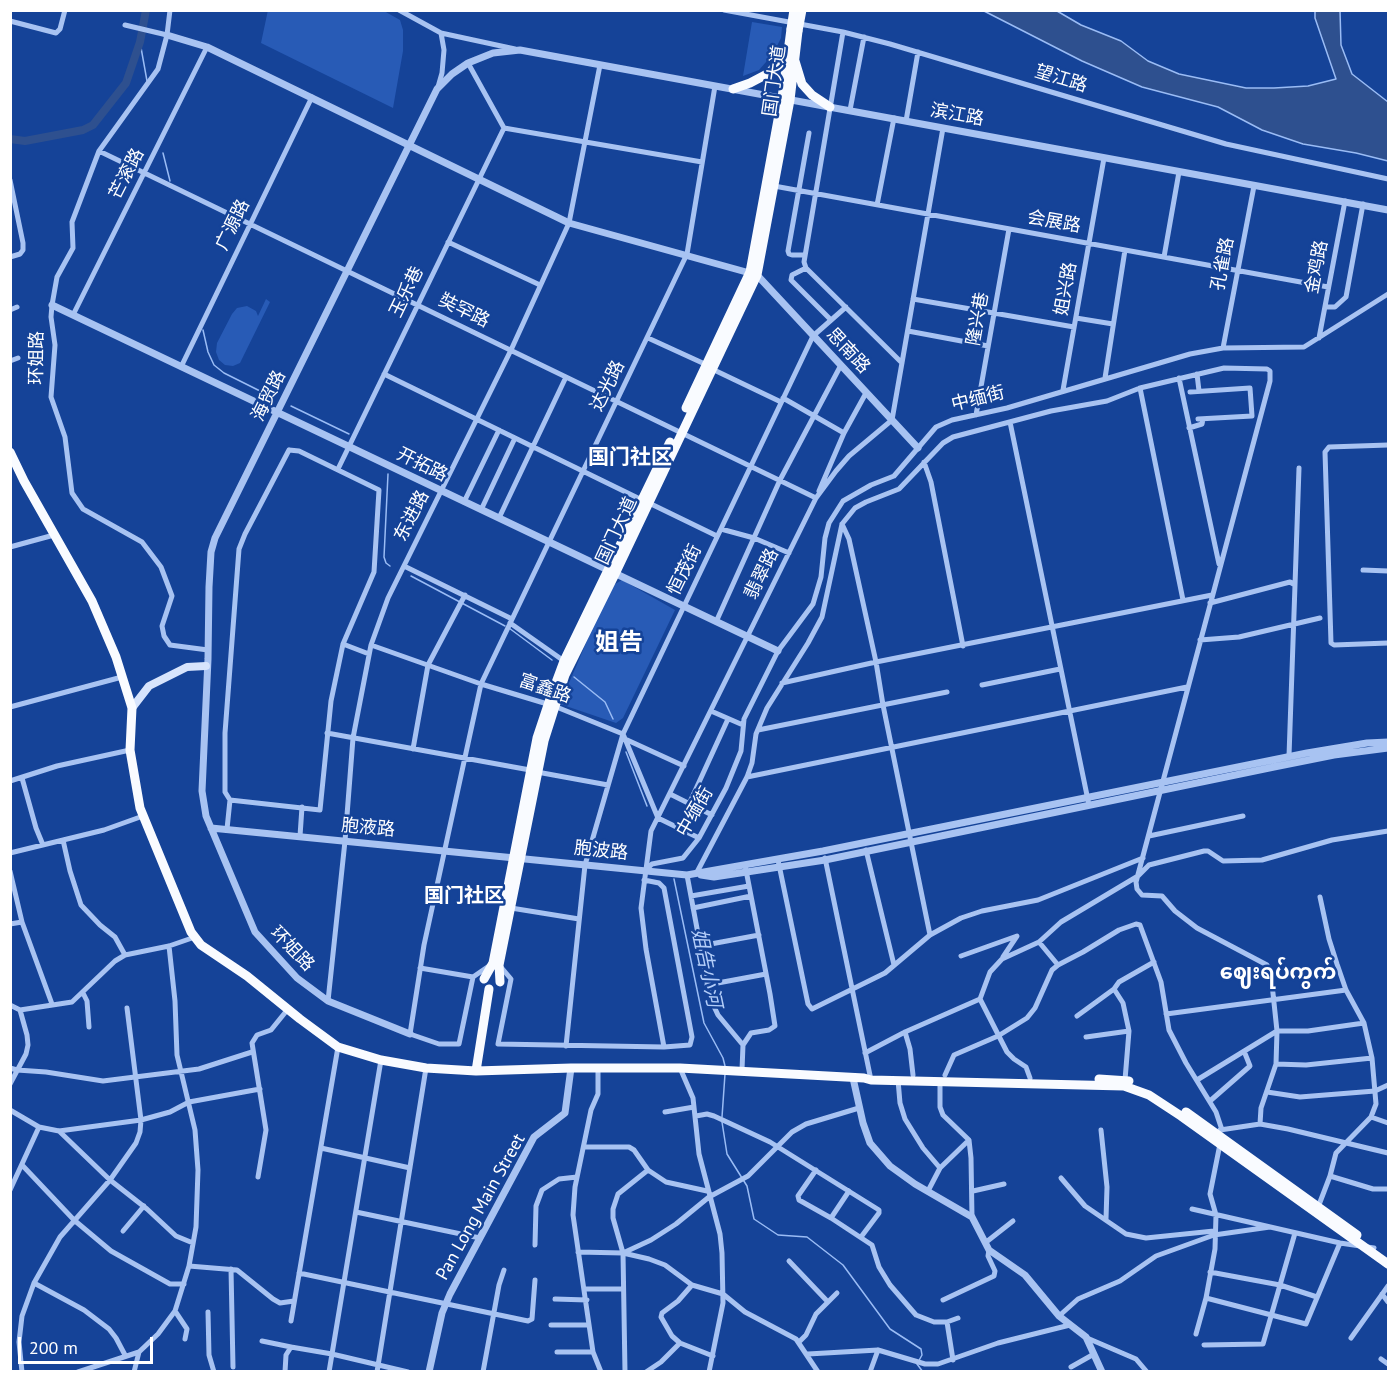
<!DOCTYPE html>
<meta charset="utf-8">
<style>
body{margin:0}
#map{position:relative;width:1399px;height:1382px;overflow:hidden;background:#154398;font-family:"PT Sans",sans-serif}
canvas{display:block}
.frame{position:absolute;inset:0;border:12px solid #fff;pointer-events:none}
.scale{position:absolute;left:18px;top:1337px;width:135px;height:27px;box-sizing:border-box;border:3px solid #fff;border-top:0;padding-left:8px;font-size:18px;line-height:21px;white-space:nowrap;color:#fff;-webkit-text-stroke:4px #154398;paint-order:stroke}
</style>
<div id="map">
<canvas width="1399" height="1382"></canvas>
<div class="frame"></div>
<div class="scale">200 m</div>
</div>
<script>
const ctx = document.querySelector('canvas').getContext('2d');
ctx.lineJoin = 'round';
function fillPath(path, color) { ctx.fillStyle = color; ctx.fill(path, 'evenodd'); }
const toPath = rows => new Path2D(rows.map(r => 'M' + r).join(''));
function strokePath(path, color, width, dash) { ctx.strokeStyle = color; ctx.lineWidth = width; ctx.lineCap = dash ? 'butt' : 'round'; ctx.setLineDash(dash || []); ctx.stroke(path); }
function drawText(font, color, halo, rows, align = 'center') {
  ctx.font = font + ' "PT Sans","Noto Sans SC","Noto Sans Myanmar",sans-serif'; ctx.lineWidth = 5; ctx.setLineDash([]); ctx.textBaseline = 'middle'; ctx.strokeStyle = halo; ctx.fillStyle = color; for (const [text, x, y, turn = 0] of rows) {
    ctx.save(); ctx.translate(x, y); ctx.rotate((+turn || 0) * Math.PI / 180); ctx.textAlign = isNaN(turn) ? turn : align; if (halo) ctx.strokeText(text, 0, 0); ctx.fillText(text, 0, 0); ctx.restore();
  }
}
fillPath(toPath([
 [268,10,384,11,400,20,403,30,403,51,393,108,261,43],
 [752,22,782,27,781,38,773,54,759,70,743,76],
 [266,299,270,302,240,363,233,366,225,365,219,360,216,352,217,343,232,314,237,308,247,306,256,311,258,316],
 [622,580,675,610,623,718,616,723,560,704,610,587]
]), '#285bb6');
const water = toPath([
 [984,11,1057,11,1081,25,1121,41,1148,61,1179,74,1246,88,1274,88,1308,86,1336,79,1315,18,1315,11,1340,11,1341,45,1352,74,1388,102,1388,161,1356,153,1303,144,1262,130,1218,107,1142,87,1082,61,984,11]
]);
fillPath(water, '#2e508f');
strokePath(water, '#9abcf5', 1.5);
strokePath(toPath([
 [140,42,147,81],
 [163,153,170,181],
 [203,330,208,352,214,365,224,373,274,398],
 [291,406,349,434],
 [388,474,384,557,386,563,390,566],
 [411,576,505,626],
 [509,628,552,660],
 [574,677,605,702,613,719],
 [626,752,647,806],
 [674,879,704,1023,723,1058,725,1066],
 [722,1117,725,1074],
 [722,1122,727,1154,747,1186,754,1219,778,1235,807,1237,843,1265,890,1329,921,1349,922,1355,917,1364,923,1372]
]), '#9abcf5', 1.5);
strokePath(toPath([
 [10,139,25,141,83,130,93,125,126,83,140,42,146,10]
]), '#2e508f', 8);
strokePath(toPath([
 [170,10,167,35,158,69,99,151,72,222,73,248,57,277,52,305,51,317,55,345,51,397,65,437,72,493,83,509,142,542,161,567,172,596,162,626,164,636,170,645,208,650],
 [399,10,441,33,515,49],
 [724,10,843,32,890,44,1226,144,1388,179],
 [10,21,56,33,60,29,65,10],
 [125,25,167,35],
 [843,32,804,262,806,268,902,363],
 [468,63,504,128],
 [438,87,442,73,444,50,441,33],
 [850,110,864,37],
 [906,121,918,52],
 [504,128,702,162],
 [99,151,816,498],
 [10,180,23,243,23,250,20,254,10,257],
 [774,186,1328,287],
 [877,205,894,118],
 [448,242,540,285],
 [805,255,792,255,789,254,788,251,809,133],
 [1164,257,1179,172],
 [806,268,792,275,791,280,831,320],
 [913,299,1074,327],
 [1325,307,1335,307,1346,297,1363,204],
 [10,310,17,307],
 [73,315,207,47],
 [1076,318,1113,324],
 [908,331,988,346],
 [648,338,707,365],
 [1319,338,1345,201],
 [1223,348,1254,186],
 [10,361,18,358],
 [181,367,312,97],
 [712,369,781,402],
 [384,374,642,500],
 [1197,374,1199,391],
 [1105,378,1125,250],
 [1179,378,1219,564],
 [1140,388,1183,600],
 [1063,390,1104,158],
 [1190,392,1250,388,1252,416,1198,419],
 [783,398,844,433],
 [976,415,1009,229],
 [1010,422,1089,805],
 [1189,428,1202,424,1203,419],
 [1388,445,1329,447,1325,452,1331,643,1334,645,1388,643],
 [289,450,299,451,379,490,374,572,343,644,331,701,320,810,230,800,225,792,225,733,239,549,245,534,289,450],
 [924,462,931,482,963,646],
 [338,469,504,128],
 [819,491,844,433,866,393],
 [464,502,499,430],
 [649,503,717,536],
 [481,510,515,438],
 [499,518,566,377],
 [842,524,849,539,876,662,883,705,930,935],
 [721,529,754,538,789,553],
 [10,547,54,535],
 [404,566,512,619],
 [1363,570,1388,571],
 [1295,585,1299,468],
 [1210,603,1290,582,1295,585,1289,756],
 [716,622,780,480,841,365],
 [510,623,564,661],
 [1200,640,1239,637,1320,618],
 [343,644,369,654],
 [371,645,481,684,554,706,623,734,658,818,699,838],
 [782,683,876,662,1212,595],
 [982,685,1060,669],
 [10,707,122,677],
 [711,711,743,725],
 [758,730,947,692],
 [327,733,530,770],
 [625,739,684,766],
 [413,749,428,665,465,595],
 [537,772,608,785],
 [747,777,1187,687],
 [22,778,36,828,43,845],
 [10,781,57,766,130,750],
 [670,794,712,815],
 [689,804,728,719],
 [227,829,230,800],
 [300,836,302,807],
 [1149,836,1243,816],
 [63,840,70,871,81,905,100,925,115,937,125,955],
 [866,850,894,965],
 [10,853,104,830,143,816],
 [825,858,871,1080],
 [778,860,808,1004,812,1009,885,973,930,935,961,918,982,911,1038,900,1143,858],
 [10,871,22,922,52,1004],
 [645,871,652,864,683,858,699,838,726,788,741,751,744,719,778,651,813,604,821,577,825,538,829,523,843,501,871,485,894,476,936,427,952,420,1007,408,1190,354,1223,348,1304,347,1388,294],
 [696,874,747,777,752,763,756,734,767,708,808,643,822,617,842,524,855,508,866,502,899,489,943,443,953,437,1051,411,1107,401,1140,388,1224,368,1267,369,1270,371,1270,381,1136,882,1137,889,1142,895,1162,896,1175,911,1197,928,1267,965,1272,984,1277,1031,1276,1064,1261,1108,1260,1124],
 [687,875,710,998,718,1015,743,1045,742,1070],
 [691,896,749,886],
 [511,908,579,919],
 [693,908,751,896],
 [10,924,22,922],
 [1039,942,1058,965],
 [700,946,759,935],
 [961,956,1017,936,1003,957],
 [500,966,511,979,498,1044,664,1047,690,1045,692,1037,664,888,659,883,644,880],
 [420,968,473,977,489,966],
 [473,977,459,1044,439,1044,410,1034,424,945,481,684,687,254,715,86],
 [707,985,766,974],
 [83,993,87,1001,89,1027],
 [980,999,1007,1052,1014,1059,1026,1067,1030,1078],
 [328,1001,345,841,353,738,371,645,388,598,511,350,569,223,600,65],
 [10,1005,20,1010,72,1002,115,961,125,955,169,946,195,937],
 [1166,1014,1346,990],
 [1077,1016,1114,989],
 [905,1032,910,1049,913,1075],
 [1086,1037,1129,1031],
 [743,1045,751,1033,769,1030,775,1026,770,994,745,865],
 [566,1046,585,865,623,734,813,336,846,307],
 [664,1047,646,949,641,908,651,831,816,498,836,471,849,456,892,420,943,128],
 [865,1053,905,1032,980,999,990,972,1002,959,1039,942,1061,922,1138,876,1149,865,1204,851,1208,851,1223,861,1262,860,1332,840,1388,831],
 [1276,1064,1306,1065,1372,1058],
 [10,1068,17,1070,46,1072,103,1081,199,1069,252,1052],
 [598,1068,598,1094,591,1110,575,1187,573,1215,593,1352,601,1372],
 [680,1068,693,1098,699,1154,720,1234,722,1253,723,1303,709,1372],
 [945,1075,954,1055,998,1036,1027,1018,1035,1008,1052,970,1058,965,1083,952,1119,930,1136,924,1140,925,1161,982,1169,1030,1186,1063,1216,1112,1222,1130],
 [898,1080,900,1103,905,1119,923,1148,940,1168],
 [1125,1080,1129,1031,1123,1003,1114,989,1119,982,1154,962],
 [1197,1080,1277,1031,1308,1031,1364,1023],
 [940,1081,940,1107,943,1115,969,1140,971,1158,972,1217],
 [10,1084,26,1054,28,1045,27,1035,20,1010],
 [1267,1092,1300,1097,1375,1091,1388,1085],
 [1210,1101,1250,1066,1244,1051],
 [10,1110,39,1127,59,1131,141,1120,170,1112,189,1102,260,1089],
 [665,1112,694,1107],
 [696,1116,707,1114,714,1116,770,1142,879,1210,879,1213,861,1237],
 [1371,1117,1388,1123],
 [1101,1130,1107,1187,1106,1219],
 [1220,1130,1260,1124,1288,1129,1388,1153],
 [59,1131,110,1180,147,1209,176,1236,193,1243],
 [584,1147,629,1147,634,1150,648,1170,666,1182,707,1191],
 [321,1148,410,1168],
 [23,1166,74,1220,111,1251,170,1284,184,1284],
 [816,1170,798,1196,799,1200,831,1218,872,1245,879,1267,890,1285,916,1315,934,1322,947,1322,958,1318],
 [1330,1176,1373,1189,1388,1189],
 [258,1177,266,1130,252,1043,257,1035,271,1030,288,1009],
 [1061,1178,1085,1206,1126,1234,1146,1238,1214,1231],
 [10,1190,39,1127],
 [928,1191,940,1168,969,1140],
 [973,1191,1004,1184],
 [1192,1209,1340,1243,1374,1248],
 [1317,1210,1330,1176,1336,1153,1371,1117,1376,1104,1372,1058,1364,1023,1346,990,1337,964,1329,939,1320,897],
 [356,1212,480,1238],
 [831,1218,849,1191],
 [123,1231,144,1206],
 [985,1243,1013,1221],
 [535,1245,536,1206,542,1190,559,1179,577,1177],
 [578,1252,623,1253,649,1259,665,1265,692,1285,723,1294,745,1312,796,1339,818,1372],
 [623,1253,651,1240,676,1224,709,1197,748,1176,792,1132,806,1124,859,1108],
 [789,1261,828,1302],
 [189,1266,237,1270,273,1299,280,1303,294,1301],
 [231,1269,233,1367],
 [1210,1272,1280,1285,1317,1297],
 [299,1273,528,1321,532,1319,535,1280],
 [34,1283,84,1310,109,1329,116,1338,125,1355],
 [692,1285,678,1301,662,1313,661,1317,672,1336,680,1343,713,1356],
 [585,1289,622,1289],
 [1382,1294,1388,1302],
 [1206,1298,1306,1324,1340,1243],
 [555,1299,587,1300],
 [943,1300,994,1276,995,1271,988,1256,989,1250],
 [175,1311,187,1329,185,1339],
 [208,1312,209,1355,214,1372],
 [1059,1316,1078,1299,1120,1281,1156,1256,1214,1235,1270,1227],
 [291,1321,338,1047],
 [947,1322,953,1360],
 [551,1325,589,1325],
 [1196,1334,1206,1298,1215,1249,1216,1215,1210,1194,1220,1144],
 [1087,1338,1136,1359,1147,1372],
 [1351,1338,1388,1286],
 [262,1341,291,1347],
 [799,1342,806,1335,816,1314,837,1293],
 [1204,1345,1263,1344,1295,1233],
 [557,1352,593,1352],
 [808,1354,878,1350,925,1364,938,1364,998,1343,1070,1325],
 [1381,1359,1388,1364],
 [1071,1367,1094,1354],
 [22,1372,19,1342,22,1316,34,1283,60,1237,110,1180,136,1143,140,1132,141,1120,127,1008],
 [78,1372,139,1352],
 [134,1372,139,1352,158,1334,175,1311,189,1266,196,1227,198,1170,195,1130,177,1055,175,1001,169,946],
 [285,1372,286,1355,291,1347,332,1354,408,1372],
 [329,1372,381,1060],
 [377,1372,426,1068],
 [483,1372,499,1285,504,1270],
 [625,1372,623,1253,613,1218,613,1209,618,1194,648,1170],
 [646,1372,661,1362,680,1343],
 [870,1372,878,1350]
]), '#a8c3f2', 5);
strokePath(toPath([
 [167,35,207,47,569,223,757,275,918,448],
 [52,305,778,651],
 [211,828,687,875,823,851,1307,753,1367,743,1388,742],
 [701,875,714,877,825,860,1274,767,1334,755,1388,748],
 [410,1034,328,1001,297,978,255,932,206,816,202,791,208,659,209,587,211,552,215,538,437,89,452,74,468,63,493,53,520,50,1388,210],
 [853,1078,863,1123,870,1143,890,1166,915,1184,972,1217,989,1250,1025,1275,1059,1316,1086,1337,1102,1372],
 [429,1372,442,1313,450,1294,534,1137,565,1113,571,1068]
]), '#a8c3f2', 7);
strokePath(toPath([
 [132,708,149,686,187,667,206,666]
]), '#d7e4fc', 8);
strokePath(toPath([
 [795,61,802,84,812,95,830,107],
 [733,89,750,83,769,73,786,54],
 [686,408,750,272,782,98,791,29],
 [10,452,24,481,92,601,116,657,132,708,130,750,140,808,191,932,201,945,247,976,300,1019,338,1047,381,1060,426,1068,476,1071,571,1068,680,1068,864,1078,871,1080,1124,1086,1149,1095,1181,1116,1388,1264],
 [484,979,493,963,537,738,551,696,564,661,670,442],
 [500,982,499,965,544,741,565,675,615,574,757,275,790,100,798,31],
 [476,1071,489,989],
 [1099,1079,1129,1081],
 [1186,1112,1357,1235]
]), '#f9fbff', 9);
strokePath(toPath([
 [791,29,794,10],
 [798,31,802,10]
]), '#f9fbff', 9);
drawText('18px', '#fff', '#154398', [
 ["望江路",1061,79,17],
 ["国门大道",775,81,-82],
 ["滨江路",957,115,10],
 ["芒滚路",127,174,-63],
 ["会展路",1054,222,10],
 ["广源路",233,225,-64],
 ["孔雀路",1223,264,-79],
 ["金鸡路",1317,267,-79],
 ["姐兴路",1066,289,-80],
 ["玉乐巷",407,292,-64],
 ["奘罕路",464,311,26],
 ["隆兴巷",978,319,-80],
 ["思南路",848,351,47],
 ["环姐路",37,358,-89],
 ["达光路",608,386,-64],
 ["海贸路",269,396,-64],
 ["中缅街",978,399,-14],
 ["开拓路",422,465,26],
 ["东进路",412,516,-63],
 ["国门大道",617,531,-65],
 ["恒茂街",685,570,-64],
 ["翡翠路",762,574,-64],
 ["富鑫路",545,689,19],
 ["中缅街",695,812,-60],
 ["胞液路",368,828,5],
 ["胞波路",601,851,6],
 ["环姐路",292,949,46],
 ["Pan Long Main Street",481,1207,-61]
]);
drawText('bold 20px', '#fff', '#154398', [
 ["国门社区",464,896]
]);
drawText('italic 20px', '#b4cef9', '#154398', [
 ["姐告小河",706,968,78]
]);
drawText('bold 21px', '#fff', '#154398', [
 ["国门社区",630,458],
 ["ဈေးရပ်ကွက်",1278,973]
]);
drawText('bold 24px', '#fff', '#154398', [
 ["姐告",619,643]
]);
</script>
